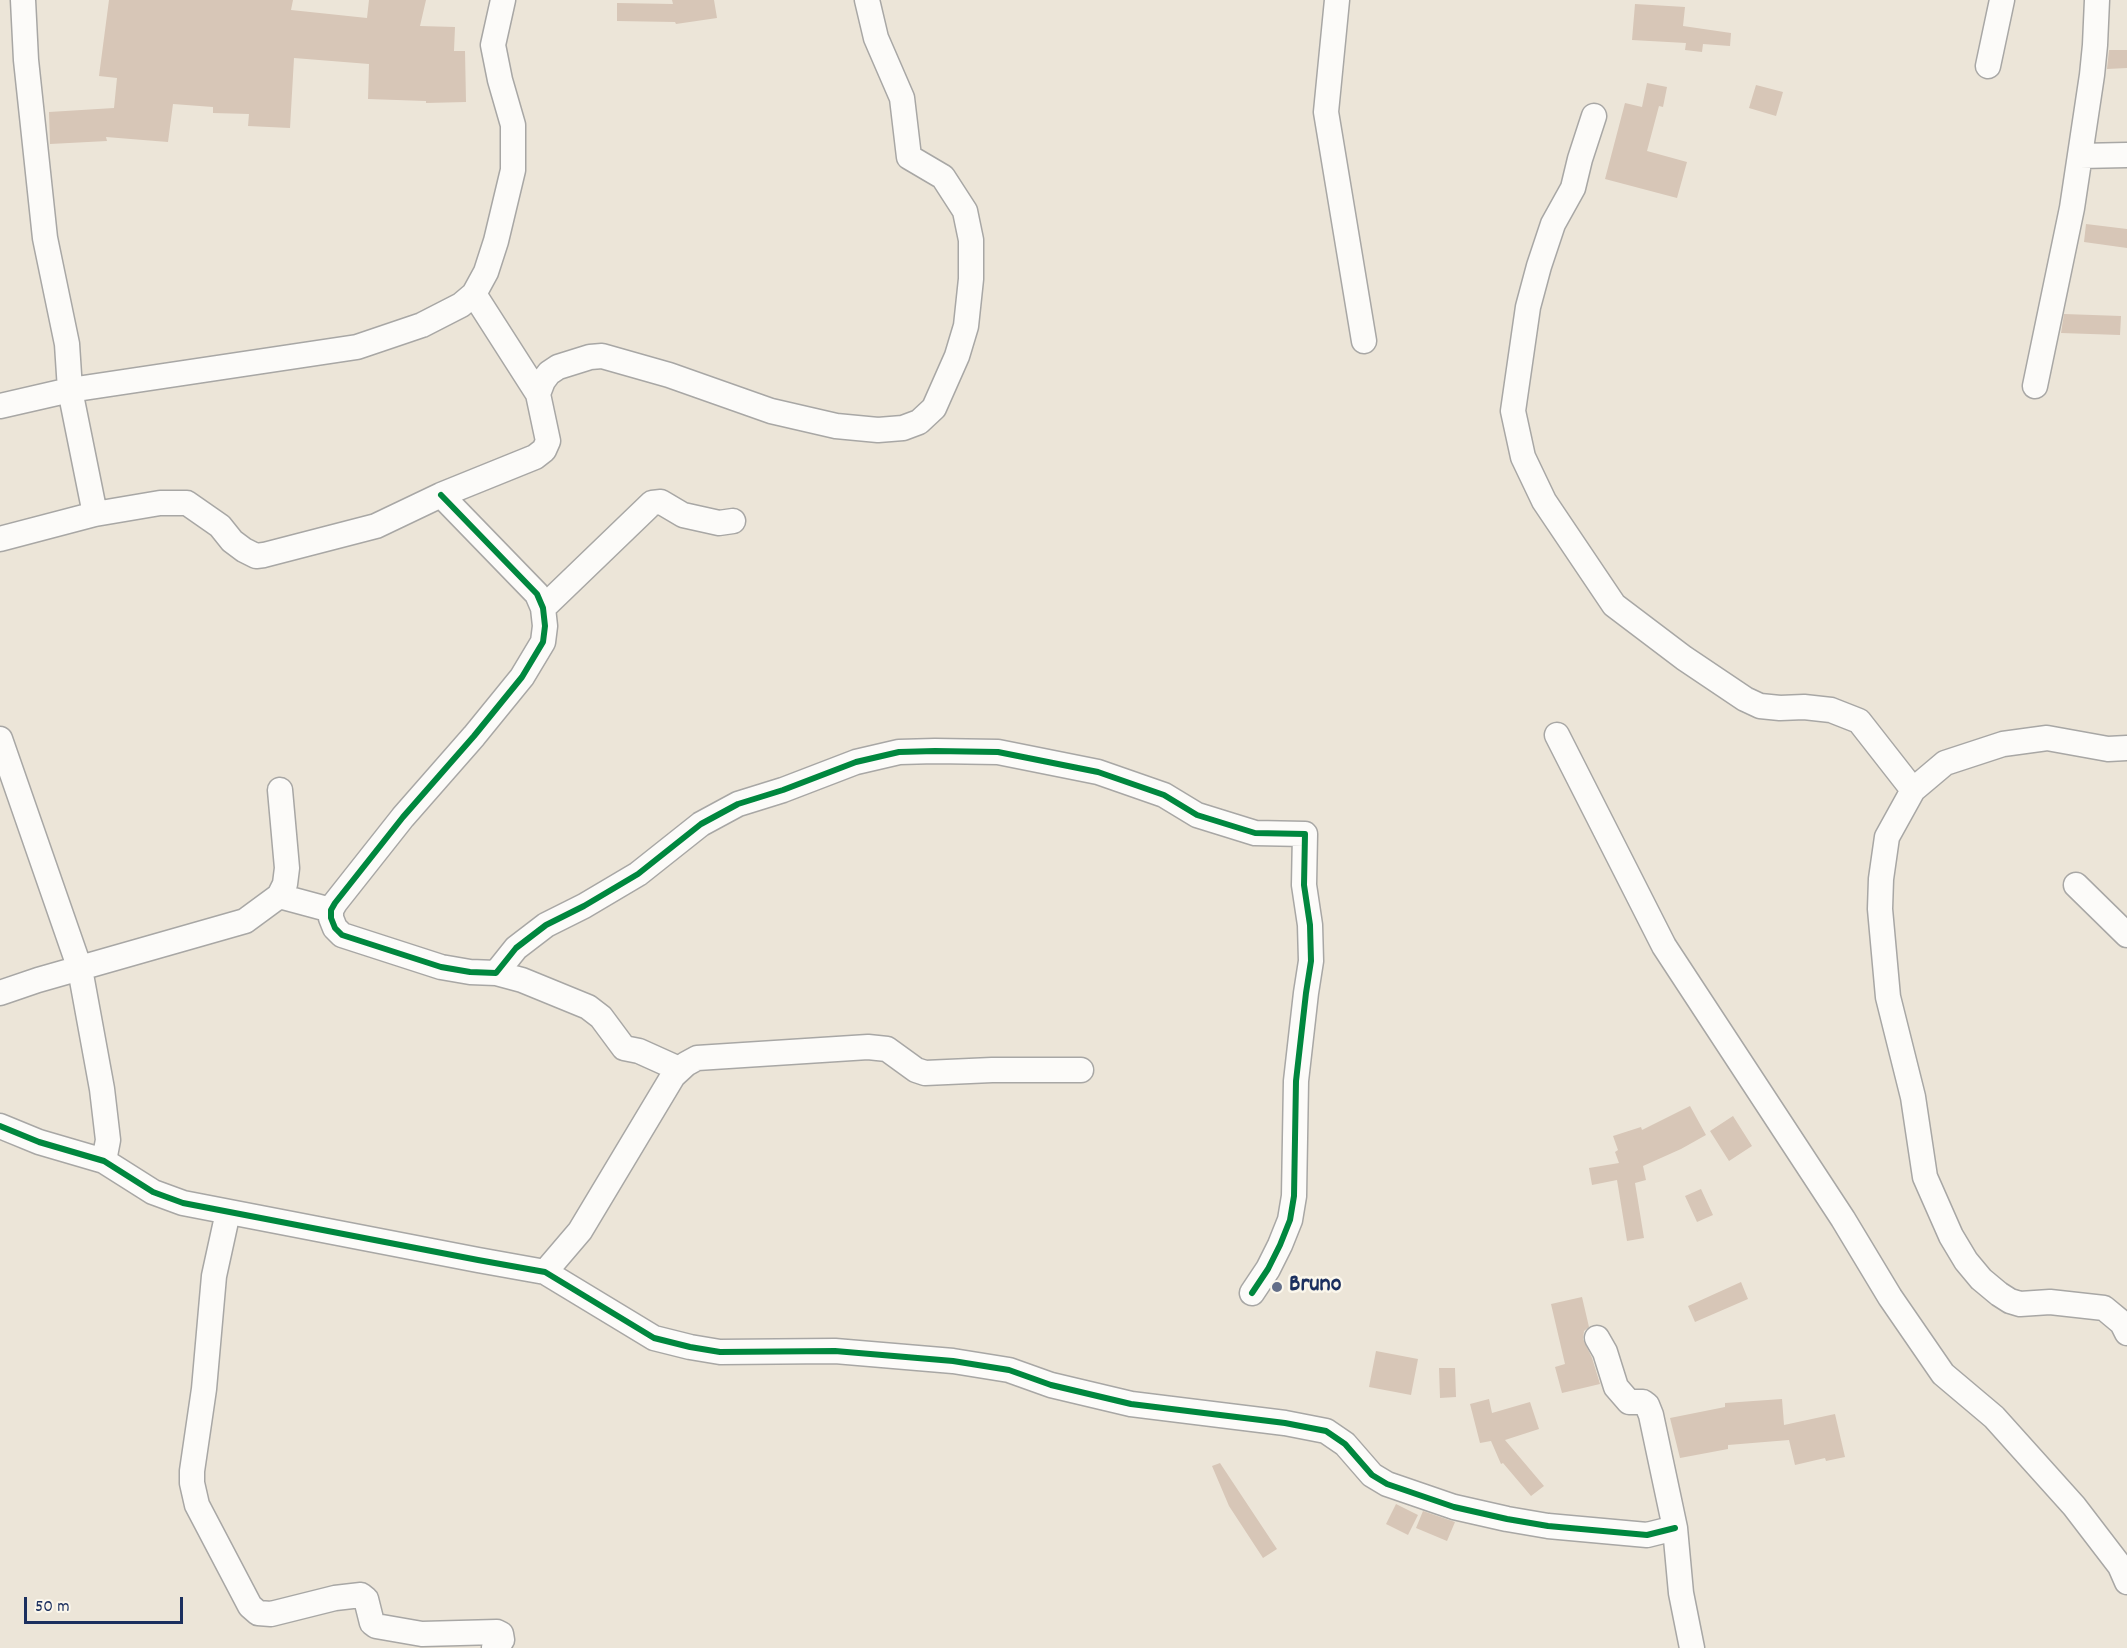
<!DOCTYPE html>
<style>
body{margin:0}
#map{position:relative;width:2127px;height:1648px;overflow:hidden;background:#ece5d8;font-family:Dekko,sans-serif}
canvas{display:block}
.scale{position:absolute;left:24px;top:1597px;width:159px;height:27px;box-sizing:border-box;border:3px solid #1b2f5e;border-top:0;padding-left:8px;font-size:18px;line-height:21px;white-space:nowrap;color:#1b2f5e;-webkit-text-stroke:4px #fbf7ec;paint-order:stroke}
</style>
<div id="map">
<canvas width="2127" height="1648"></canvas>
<div class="scale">50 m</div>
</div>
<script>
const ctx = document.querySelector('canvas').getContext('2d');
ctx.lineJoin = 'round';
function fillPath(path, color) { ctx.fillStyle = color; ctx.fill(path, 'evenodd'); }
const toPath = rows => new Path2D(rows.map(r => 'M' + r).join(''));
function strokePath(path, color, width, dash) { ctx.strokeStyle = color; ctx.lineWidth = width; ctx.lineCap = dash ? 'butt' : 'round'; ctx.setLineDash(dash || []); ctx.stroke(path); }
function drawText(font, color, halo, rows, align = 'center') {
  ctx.font = font + ' Dekko,sans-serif'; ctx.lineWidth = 5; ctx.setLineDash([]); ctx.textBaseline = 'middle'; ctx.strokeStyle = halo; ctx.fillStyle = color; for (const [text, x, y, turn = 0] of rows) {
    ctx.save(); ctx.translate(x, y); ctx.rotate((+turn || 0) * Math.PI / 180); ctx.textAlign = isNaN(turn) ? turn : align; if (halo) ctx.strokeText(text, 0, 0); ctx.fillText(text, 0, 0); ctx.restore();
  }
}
fillPath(toPath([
 [109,0,293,0,291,10,367,18,369,0,426,0,420,26,455,27,454,51,465,51,466,102,426,103,426,101,368,99,369,64,294,58,290,128,248,126,249,114,213,113,213,107,173,104,168,142,106,137,107,141,50,144,49,112,114,108,117,78,99,76],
 [672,0,714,0,717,18,676,24,675,22,617,21,617,3,673,4],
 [1635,4,1685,7,1683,26,1731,33,1730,46,1703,44,1702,52,1685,50,1686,43,1632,40],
 [2109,50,2127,50,2127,68,2107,69],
 [1647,83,1667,87,1663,107,1659,106,1647,151,1687,162,1677,198,1605,179,1625,103,1642,107],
 [1756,85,1783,92,1776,116,1749,108],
 [2086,224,2127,229,2127,248,2084,242],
 [2064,314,2121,316,2120,335,2061,333],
 [1690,1106,1706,1135,1681,1149,1643,1166,1646,1180,1635,1183,1644,1238,1627,1241,1617,1180,1592,1185,1589,1168,1619,1163,1615,1152,1618,1150,1613,1136,1641,1127,1642,1130],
 [1733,1116,1752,1146,1729,1161,1710,1131],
 [1701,1189,1713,1215,1697,1222,1685,1196],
 [1741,1282,1748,1299,1695,1322,1688,1306],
 [1582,1297,1589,1327,1584,1331,1583,1339,1592,1358,1600,1384,1562,1393,1555,1367,1565,1364,1551,1304],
 [1376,1351,1418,1359,1411,1395,1369,1387],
 [1439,1368,1455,1368,1456,1397,1440,1398],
 [1489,1399,1492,1413,1530,1402,1539,1429,1505,1440,1544,1486,1531,1496,1503,1463,1501,1464,1491,1441,1480,1443,1470,1404],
 [1782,1399,1784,1425,1835,1414,1845,1457,1826,1461,1825,1458,1795,1465,1789,1440,1728,1445,1728,1449,1680,1458,1670,1418,1725,1407,1725,1403],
 [1220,1463,1277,1549,1263,1558,1229,1506,1212,1466],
 [1396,1504,1418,1515,1408,1535,1386,1524],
 [1423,1511,1455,1522,1447,1541,1416,1528]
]), '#d7c6b7');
const street = toPath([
 [23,0,26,60,45,238,67,344,70,390,357,347,422,325,461,305,474,294,486,272,496,241,513,170,513,125,500,80,493,45,503,0],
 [1337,0,1326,112,1364,341],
 [1988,66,2002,0],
 [1594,116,1580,159,1573,188,1553,224,1539,266,1528,307,1513,411,1523,457,1544,501,1614,605,1684,658,1745,699,1760,706,1780,708,1804,707,1831,710,1859,721,1913,790,1945,763,2003,744,2047,738,2108,749,2127,748],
 [2080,156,2127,155],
 [2035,386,2072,208,2092,75,2095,45,2097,0],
 [538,394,543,381,549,373,558,367,590,357,602,356,669,375,771,411,836,426,878,430,903,428,919,422,934,408,957,356,966,326,971,279,971,240,965,211,943,177,909,157,902,98,876,38,867,0],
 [0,406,70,390,95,514],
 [441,495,537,594,543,608,545,626,543,642,522,677,474,736,403,817,335,903,331,910,331,918,335,928,342,935,441,967,470,972,496,973,516,948,546,925,584,906,638,874,701,824,738,804,783,790,856,762,899,752,935,751,998,752,1098,772,1164,795,1197,815,1255,833,1305,834,1304,885,1310,925,1311,961,1306,993,1296,1081,1294,1196,1290,1220,1280,1245,1268,1269,1252,1293],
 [0,539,95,514,160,503,187,503,220,526,232,541,244,550,256,556,264,555,376,526,441,495,535,457,544,450,548,441,538,394,474,294],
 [543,608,652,503,661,502,683,515,719,523,733,521],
 [1557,735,1664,946,1843,1219,1890,1297,1943,1374,1994,1417,2074,1506,2120,1566,2127,1582],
 [0,739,80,969,102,1089,108,1140,104,1161],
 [1913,790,1887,837,1881,879,1880,909,1888,997,1913,1097,1925,1177,1951,1236,1966,1261,1981,1279,1999,1294,2010,1301,2020,1304,2050,1302,2104,1308,2122,1323,2127,1333],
 [2076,885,2127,935],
 [279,896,331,910],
 [496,973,522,980,588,1007,601,1017,624,1048,639,1051,679,1069],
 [0,993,38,980,245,921,279,896,285,884,287,868,280,790],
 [0,1126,39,1142,104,1161,153,1192,183,1203,478,1260,545,1272,654,1338,690,1347,720,1352,835,1351,953,1361,1009,1370,1051,1385,1131,1404,1285,1423,1326,1431,1345,1444,1372,1475,1387,1484,1454,1507,1507,1519,1548,1526,1647,1535,1675,1528],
 [228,1212,214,1276,204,1389,192,1471,192,1483,197,1505,250,1606,258,1613,271,1614,335,1598,361,1595,366,1599,372,1623,376,1626,422,1634,497,1632,501,1634,502,1640,494,1648],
 [545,1272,580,1231,673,1076,686,1064,697,1058,868,1047,887,1049,916,1070,925,1073,992,1070,1081,1070],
 [1597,1338,1605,1352,1616,1387,1629,1402,1643,1402,1647,1405,1651,1415,1675,1528,1681,1593,1692,1648]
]);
strokePath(street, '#a8a7a5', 27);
strokePath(street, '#fcfbf9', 24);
strokePath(toPath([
 [441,495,537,594,543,608,545,626,543,642,522,677,474,736,403,817,335,903,331,910,331,918,335,928,342,935,441,967,470,972,496,973,516,948,546,925,584,906,638,874,701,824,738,804,783,790,856,762,899,752,935,751,998,752,1098,772,1164,795,1197,815,1255,833,1305,834,1304,885,1310,925,1311,961,1306,993,1296,1081,1294,1196,1290,1220,1280,1245,1268,1269,1252,1293],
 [0,1126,39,1142,104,1161,153,1192,183,1203,478,1260,545,1272,654,1338,690,1347,720,1352,835,1351,953,1361,1009,1370,1051,1385,1131,1404,1285,1423,1326,1431,1345,1444,1372,1475,1387,1484,1454,1507,1507,1519,1548,1526,1647,1535,1675,1528]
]), '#00873e', 6);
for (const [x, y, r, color] of [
 [1277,1287,6,"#646f89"]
]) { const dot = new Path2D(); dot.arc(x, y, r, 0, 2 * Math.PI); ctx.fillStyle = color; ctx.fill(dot); strokePath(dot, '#fbf7ec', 2); }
drawText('bold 24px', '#1b2f5e', '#fbf7ec', [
 ["Bruno",1289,1287]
], 'left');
</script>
